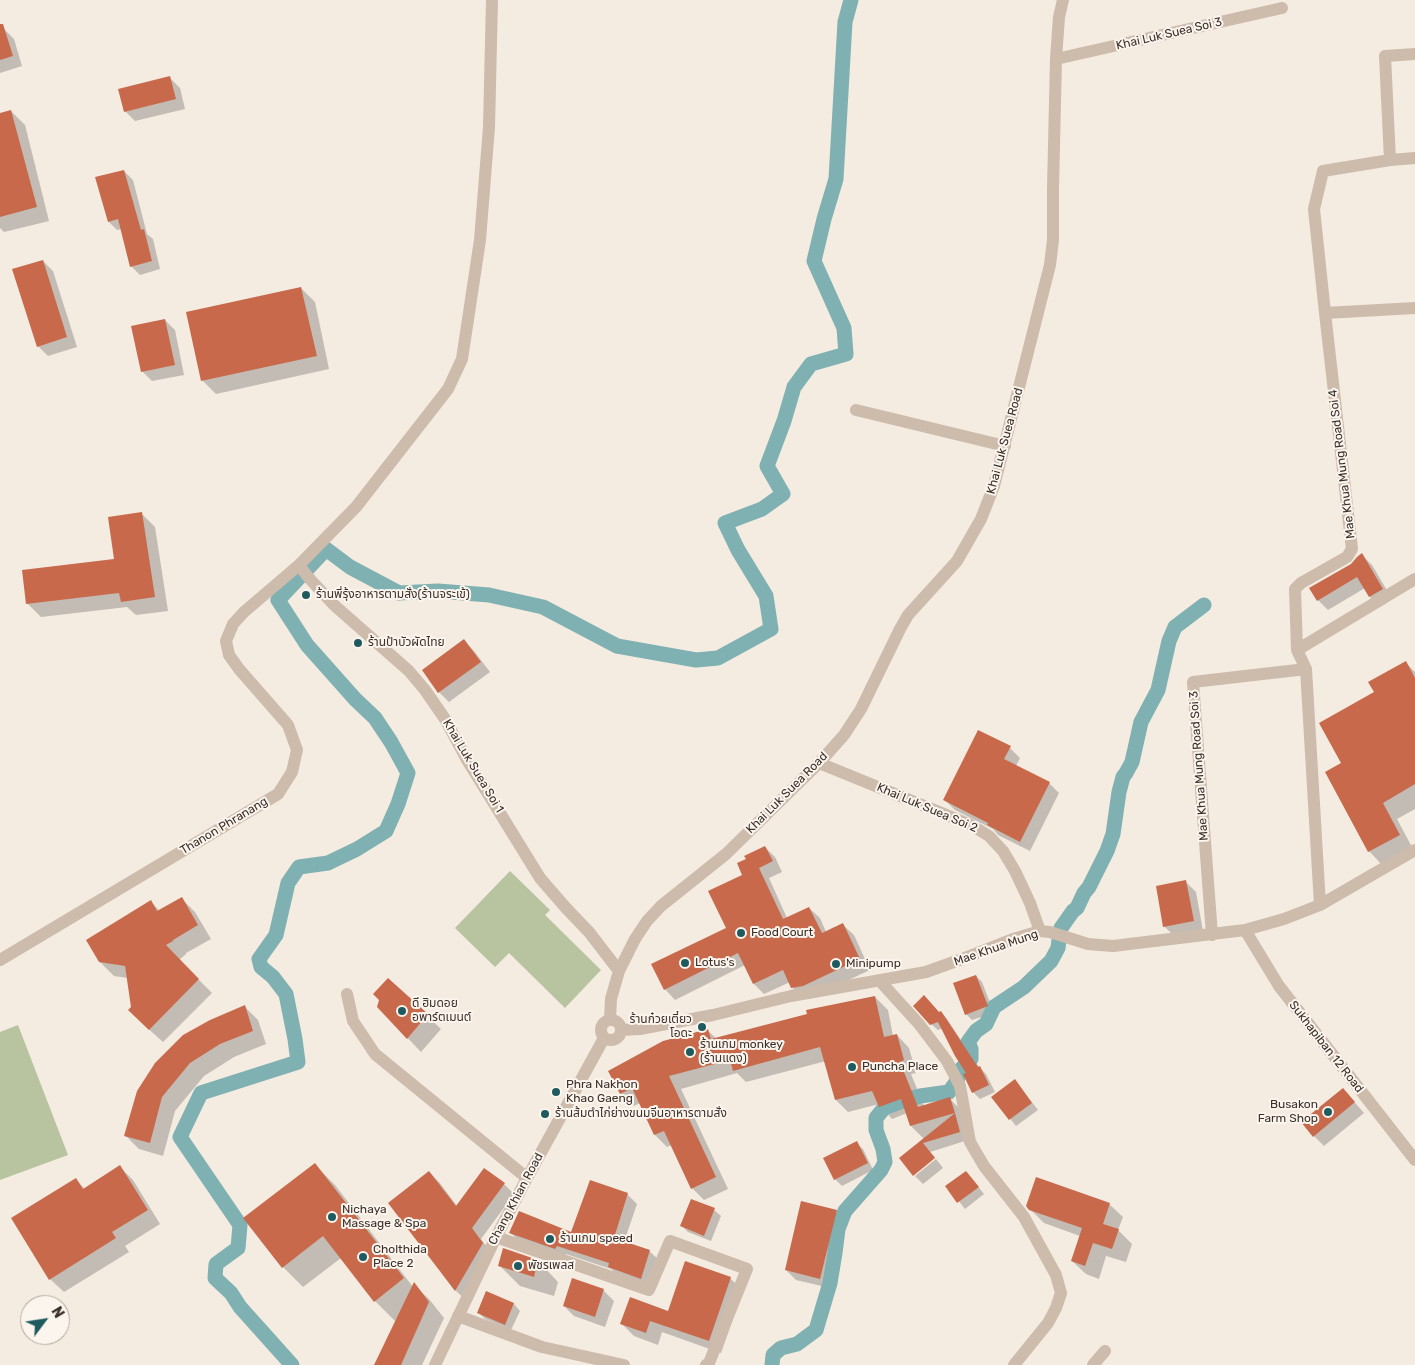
<!DOCTYPE html>
<meta charset="utf-8">
<style>
body{margin:0}
#map{position:relative;width:1415px;height:1365px;overflow:hidden;background:#f4ebe1;font-family:Rubik,sans-serif}
canvas{display:block}
.north{position:absolute;left:20px;top:1295px;width:50px;height:50px;box-sizing:border-box;background:#fbf5ee;border:1px solid #aea6a0;border-radius:50%;rotate:59deg;font-size:14px;font-weight:700;line-height:20px;text-align:center;color:#3b302b}
.north::after{content:'';display:block;margin:auto;width:18px;height:22px;background:#1f5a5e;clip-path:polygon(50% 0,100% 100%,50% 72%,0 100%)}
</style>
<div id="map">
<canvas width="1415" height="1365"></canvas>
<div class="north">N</div>
</div>
<script>
const ctx = document.querySelector('canvas').getContext('2d');
ctx.lineJoin = 'round';
function fillPath(path, color) { ctx.fillStyle = color; ctx.fill(path, 'evenodd'); }
const toPath = rows => new Path2D(rows.map(r => 'M' + r).join(''));
function strokePath(path, color, width, dash) { ctx.strokeStyle = color; ctx.lineWidth = width; ctx.lineCap = dash ? 'butt' : 'round'; ctx.setLineDash(dash || []); ctx.stroke(path); }
function drawText(font, color, halo, rows, align = 'center') {
  ctx.font = font + ' Rubik,"Noto Sans Thai",sans-serif'; ctx.lineWidth = 4; ctx.setLineDash([]); ctx.textBaseline = 'middle'; ctx.strokeStyle = halo; ctx.fillStyle = color; for (const [text, x, y, turn = 0] of rows) {
    ctx.save(); ctx.translate(x, y); ctx.rotate((+turn || 0) * Math.PI / 180); ctx.textAlign = isNaN(turn) ? turn : align; if (halo) ctx.strokeText(text, 0, 0); ctx.fillText(text, 0, 0); ctx.restore();
  }
}
fillPath(toPath([
 [510,871,550,910,545,915,601,970,565,1008,509,953,495,967,455,928],
 [18,1025,68,1155,0,1180,0,1032]
]), '#b8c4a0');
fillPath(toPath([
 [4,29,14,39,22,66,0,73,0,30],
 [170,78,180,88,185,109,135,121,125,111],
 [11,111,25,125,49,221,4,232,0,228,0,114],
 [124,171,133,180,147,234,153,239,160,269,140,275,131,266,122,229,117,230,109,222],
 [43,261,53,271,77,347,48,356,38,346],
 [301,288,315,302,329,369,216,394,203,381],
 [165,320,175,330,184,375,152,381,142,371],
 [141,513,155,527,168,611,136,615,127,607,41,617,27,603,116,560],
 [1362,555,1372,565,1392,599,1380,607,1370,597,1365,588,1328,610,1318,600],
 [464,641,474,651,490,672,449,702,439,692,423,671],
 [1406,663,1415,672,1415,809,1397,819,1414,851,1384,867,1369,851,1342,764,1376,692],
 [1010,748,1020,758,1016,766,1049,783,1059,793,1030,851,998,835,993,829,955,810,945,800],
 [765,847,775,857,782,872,769,878,787,918,809,908,820,918,826,932,843,925,854,935,870,970,814,996,803,998,792,987,790,982,764,994,754,984,745,965,675,1000,665,989,727,928,744,875],
 [1186,882,1196,892,1203,931,1174,936,1164,926],
 [182,899,195,912,211,939,186,953,186,954,179,960,212,993,163,1042,143,1024,132,1008,128,978,114,976,100,962,151,902,160,911],
 [976,976,982,982,994,1013,972,1020,966,1014],
 [388,979,441,1029,421,1052,378,1007],
 [875,997,888,1010,893,1036,897,1035,909,1048,916,1073,911,1074,924,1106,950,1099,962,1111,968,1140,930,1152,935,1157,913,1174,901,1158,924,1139,911,1126,907,1113,892,1119,879,1104,848,1112,836,1100,826,1061,746,1082,737,1073,681,1089,728,1189,704,1200,692,1188,672,1145,667,1147,655,1135,640,1103,634,1106,621,1093,610,1072,708,1031,717,1039],
 [245,1007,258,1020,266,1044,234,1057,204,1076,175,1111,163,1156,139,1149,125,1135,138,1092],
 [941,1012,947,1019,979,1067,986,1074,995,1092,980,1099,973,1092,968,1073,943,1028,938,1030,931,1024],
 [1021,1088,1038,1110,1016,1126,993,1097],
 [1343,1089,1364,1113,1324,1146,1314,1136],
 [856,1143,863,1149,873,1170,842,1186,835,1179,825,1159],
 [936,1159,943,1168,923,1184,915,1176],
 [315,1165,335,1185,413,1287,414,1285,429,1299,444,1318,422,1365,375,1365,396,1322,375,1301,341,1258,303,1287,283,1267],
 [120,1167,133,1180,160,1224,125,1246,129,1252,64,1292,50,1279,76,1180,85,1189],
 [484,1169,504,1184,514,1194,481,1239,492,1254,466,1300,456,1291,390,1203,429,1172,439,1182,457,1206],
 [972,1179,984,1194,965,1209,947,1186],
 [627,1194,637,1204,624,1242,649,1251,659,1260,650,1287,618,1276,611,1269,566,1254,565,1257,520,1242,511,1233,572,1234],
 [1109,1204,1123,1217,1118,1230,1132,1244,1126,1262,1106,1256,1099,1279,1086,1274,1072,1261,1080,1236,1044,1223,1030,1209],
 [714,1210,721,1216,711,1241,688,1232,682,1226],
 [836,1211,846,1221,830,1288,796,1280,786,1270],
 [504,1250,538,1261,558,1282,554,1296,520,1286,500,1266],
 [730,1278,743,1291,721,1353,662,1332,658,1345,634,1336,622,1324,669,1313],
 [573,1280,604,1291,614,1301,605,1327,574,1316,564,1306],
 [487,1292,514,1304,520,1311,511,1330,485,1319,478,1312]
]), '#0003');
strokePath(toPath([
 [1061,928,1073,911,1077,908,1084,893,1089,887,1107,851,1113,834,1119,792,1123,777,1126,773,1132,762,1141,722,1158,690,1169,641,1175,627,1204,605],
 [292,1365,240,1307,231,1293,215,1278,216,1264,238,1248,240,1225,180,1137,201,1093,298,1062,295,1039,286,994,273,977,261,967,259,959,276,935,288,883,299,867,328,863,357,849,386,831,398,804,408,773,391,742,375,718,355,699,307,645,278,600,326,549,350,567,399,593,438,591,489,595,543,607,617,646,696,660,718,658,771,629,766,596,738,550,725,523,762,509,783,494,767,466,784,421,794,387,811,364,846,354,844,328,814,261,824,219,836,179,845,22,851,0],
 [772,1365,773,1355,781,1348,797,1344,816,1330,830,1283,835,1253,838,1229,845,1211,881,1170,885,1162,883,1149,876,1130,876,1118,884,1108,903,1101,920,1096,949,1092,957,1081,960,1070,971,1059,971,1049,968,1042,976,1031,986,1024,994,1007,1024,987,1051,961,1058,948,1059,940]
]), '#7fb0b2', 15);
fillPath(toPath([
 [0,24,3,24,13,56,0,60],
 [170,76,176,99,124,112,118,89],
 [11,110,37,207,0,217,0,113],
 [124,170,141,230,144,229,152,261,130,267,118,219,108,222,95,177],
 [43,260,67,337,37,347,12,269],
 [301,287,317,356,201,381,186,312],
 [165,319,175,365,141,372,131,326],
 [142,512,155,597,121,602,119,593,26,604,22,570,114,559,108,517],
 [1362,553,1383,589,1369,597,1357,577,1317,601,1309,588,1351,564,1357,557],
 [464,639,481,662,438,693,422,670],
 [1406,661,1415,678,1415,784,1383,803,1400,835,1368,852,1325,772,1341,763,1319,723,1374,692,1368,682],
 [978,730,1011,746,1004,759,1050,782,1020,842,987,825,988,823,943,800],
 [765,846,773,861,759,868,783,919,809,907,822,933,843,923,860,959,803,986,791,988,783,970,753,984,738,953,664,990,651,964,726,928,708,891,742,875,737,863,746,859,744,856],
 [1186,880,1194,921,1163,927,1156,886],
 [182,897,198,925,173,940,173,941,166,945,199,979,149,1030,128,1010,131,1007,125,966,99,962,86,940,151,900,157,911],
 [976,975,988,1006,965,1015,953,983],
 [388,978,428,1014,407,1039,377,1007,379,1000,373,994],
 [924,995,939,1012,941,1011,978,1067,980,1066,989,1085,972,1093,963,1074,966,1073,955,1056,938,1022,930,1025,913,1006],
 [875,996,884,1037,897,1034,904,1060,900,1062,918,1107,950,1097,955,1113,910,1126,901,1099,879,1107,872,1091,835,1100,820,1047,733,1071,730,1060,669,1076,716,1177,691,1189,664,1131,654,1135,632,1088,620,1094,608,1071,663,1041,708,1029,711,1039,807,1014,806,1010],
 [245,1005,253,1031,220,1044,190,1063,162,1097,150,1143,124,1136,137,1091,155,1063,183,1035,210,1020],
 [1015,1079,1032,1103,1009,1120,991,1097],
 [1343,1088,1355,1102,1313,1137,1301,1122],
 [955,1113,960,1132,923,1143,935,1158,913,1176,899,1158],
 [857,1141,868,1163,834,1180,823,1158],
 [315,1163,404,1278,374,1302,323,1236,282,1268,243,1218],
 [120,1165,148,1210,112,1232,116,1238,49,1280,11,1218,76,1178,83,1189],
 [484,1168,505,1183,472,1228,483,1243,455,1291,388,1203,429,1171,456,1206],
 [966,1171,979,1187,957,1203,945,1186],
 [1036,1177,1110,1203,1103,1224,1119,1229,1112,1249,1093,1243,1085,1266,1071,1261,1082,1228,1029,1210,1026,1206],
 [590,1180,628,1193,614,1238,650,1250,641,1279,608,1267,609,1263,557,1246,555,1249,509,1233,519,1211,571,1232],
 [691,1199,715,1208,704,1236,680,1226],
 [801,1201,837,1210,820,1279,785,1270],
 [503,1248,538,1260,534,1277,498,1266],
 [685,1261,731,1277,709,1341,650,1321,646,1333,620,1324,630,1297,668,1311],
 [572,1278,604,1289,595,1317,563,1306],
 [414,1282,429,1302,401,1365,374,1365],
 [486,1291,514,1303,505,1325,477,1313]
]), '#c8694b');
strokePath(toPath([
 [1056,59,1282,8],
 [1390,160,1385,56,1415,54],
 [1325,313,1415,308],
 [856,410,1005,446],
 [299,565,308,577,334,605,409,671,425,690,445,719,466,758,540,878,566,908,589,932,619,971],
 [1297,650,1415,579],
 [819,763,971,825,989,836,1003,851,1015,871,1030,903,1040,931],
 [1320,905,1306,669,1297,650,1295,589,1301,583,1347,557,1352,549,1325,313,1314,209,1323,171,1390,160,1415,158],
 [1245,930,1279,986,1415,1160],
 [1212,935,1193,682,1306,669],
 [0,960,278,794,292,772,297,750,288,725,239,669,229,655,226,641,233,624,244,612,299,565,356,507,448,389,462,359,480,240,489,127,492,0],
 [879,980,919,1024,947,1061,960,1086,970,1142,984,1166,1024,1217,1056,1275,1061,1293,1056,1308,1048,1323,1014,1365],
 [347,994,353,1021,375,1054,527,1178],
 [610,1020,611,999,619,971,635,939,647,921,661,906,726,854,819,763,844,735,861,709,900,629,908,615,957,561,981,519,994,486,1050,265,1053,240,1053,189,1056,59,1059,17,1063,0],
 '601 1030a10 10 0 1 1 20 0a10 10 0 1 1-20 0Z',
 [621,1030,640,1029,713,1015,791,996,926,972,962,959,1013,939,1040,931,1050,932,1088,944,1113,946,1245,930,1284,919,1320,905,1415,850],
 [496,1237,649,1290,670,1241,747,1269,709,1363,706,1365],
 [458,1316,542,1347,624,1365],
 [435,1365,496,1237,527,1178,604,1038],
 [1093,1365,1105,1351]
]), '#cdbbac', 12);
for (const [x, y, r, color] of [
 [306,595,5,"#1f5a5e"],
 [358,643,5,"#1f5a5e"],
 [741,933,5,"#1f5a5e"],
 [685,963,5,"#1f5a5e"],
 [836,964,5,"#1f5a5e"],
 [402,1011,5,"#1f5a5e"],
 [702,1027,5,"#1f5a5e"],
 [690,1052,5,"#1f5a5e"],
 [852,1067,5,"#1f5a5e"],
 [556,1092,5,"#1f5a5e"],
 [1328,1112,5,"#1f5a5e"],
 [545,1114,5,"#1f5a5e"],
 [332,1217,5,"#1f5a5e"],
 [550,1239,5,"#1f5a5e"],
 [363,1257,5,"#1f5a5e"],
 [518,1266,5,"#1f5a5e"]
]) { const dot = new Path2D(); dot.arc(x, y, r, 0, 2 * Math.PI); ctx.fillStyle = color; ctx.fill(dot); strokePath(dot, '#fbf5ee', 2); }
drawText('12px', '#3b302b', '#fbf5ee', [
 ["Khai Luk Suea Soi 3",1169,34,-13],
 ["Khai Luk Suea Road",1005,441,-75],
 ["Mae Khua Mung Road Soi 4",1342,464,-97],
 ["Khai Luk Suea Soi 1",473,766,59],
 ["Mae Khua Mung Road Soi 3",1199,766,-94],
 ["Khai Luk Suea Road",787,793,-45],
 ["Khai Luk Suea Soi 2",927,808,23],
 ["Thanon Phranang",224,826,-31],
 ["Mae Khua Mung",996,948,-19],
 ["Sukhapiban 12 Road",1326,1047,52],
 ["Chang Khian Road",516,1199,-62]
]);
drawText('12px', '#3b302b', '#fbf5ee', [
 ["ร้านพี่รุ้งอาหารตามสั่ง(ร้านจระเข้)",316,595],
 ["ร้านป้าบัวผัดไทย",368,643],
 ["Food Court",751,933],
 ["Lotus's",695,963],
 ["Minipump",846,964],
 ["ดี ฮิมดอย",412,1004],
 ["อพาร์ตเมนต์",412,1018],
 ["ร้านก๋วยเตี๋ยว",692,1020,"right"],
 ["โอดะ",692,1034,"right"],
 ["ร้านเกม monkey",700,1045],
 ["(ร้านแดง)",700,1059],
 ["Puncha Place",862,1067],
 ["Phra Nakhon",566,1085],
 ["Khao Gaeng",566,1099],
 ["Busakon",1318,1105,"right"],
 ["Farm Shop",1318,1119,"right"],
 ["ร้านส้มตำไก่ย่างขนมจีนอาหารตามสั่ง",555,1114],
 ["Nichaya",342,1210],
 ["Massage & Spa",342,1224],
 ["ร้านเกม speed",560,1239],
 ["Cholthida",373,1250],
 ["Place 2",373,1264],
 ["พัชรเพลส",528,1266]
], 'left');
</script>
